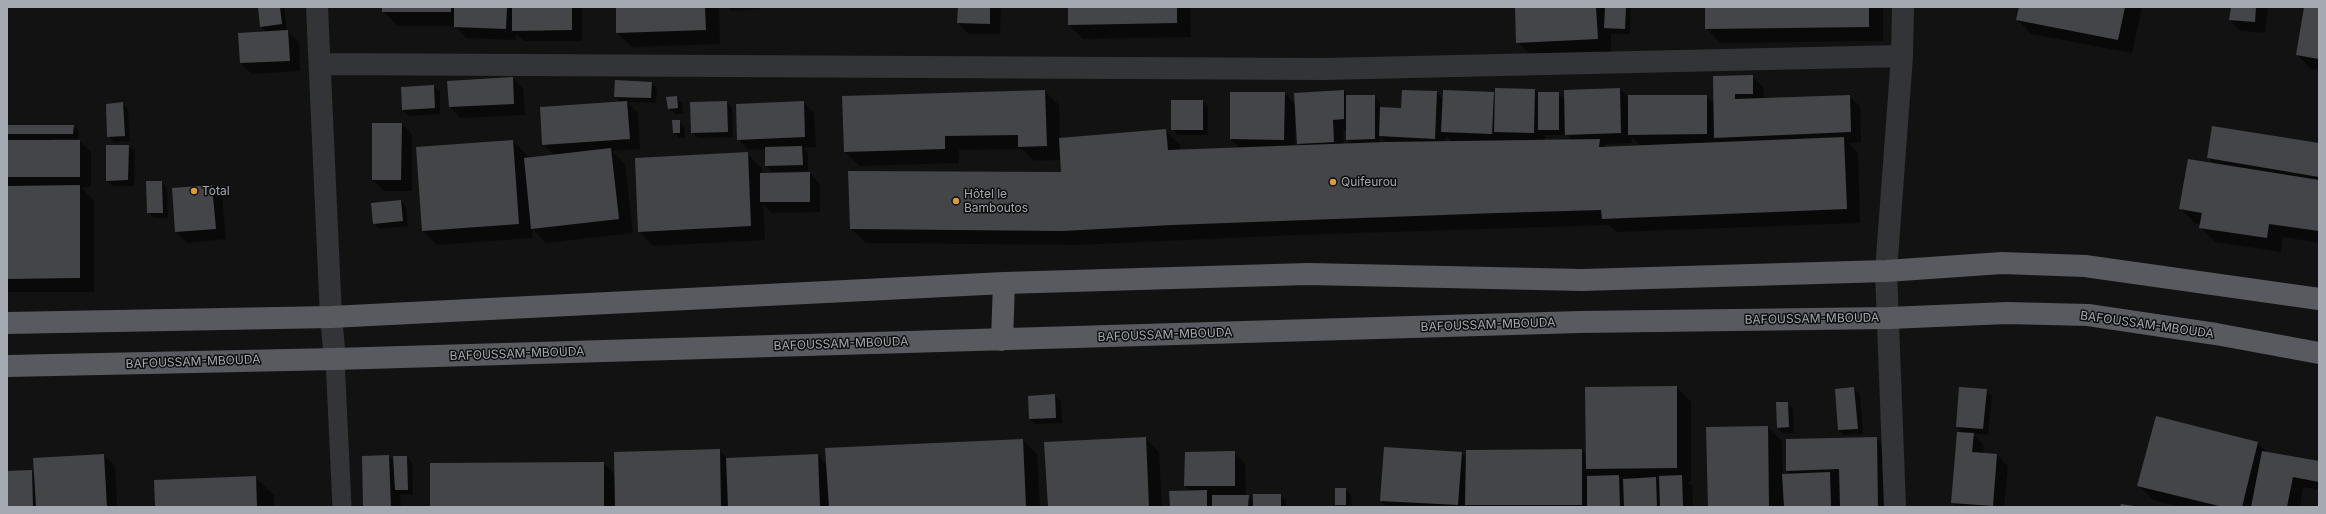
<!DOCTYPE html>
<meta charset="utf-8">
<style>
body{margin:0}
#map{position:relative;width:2326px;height:514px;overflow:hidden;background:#121213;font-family:Inter,sans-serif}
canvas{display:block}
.frame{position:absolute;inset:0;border:8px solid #a5aab2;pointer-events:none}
</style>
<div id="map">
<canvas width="2326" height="514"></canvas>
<div class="frame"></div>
</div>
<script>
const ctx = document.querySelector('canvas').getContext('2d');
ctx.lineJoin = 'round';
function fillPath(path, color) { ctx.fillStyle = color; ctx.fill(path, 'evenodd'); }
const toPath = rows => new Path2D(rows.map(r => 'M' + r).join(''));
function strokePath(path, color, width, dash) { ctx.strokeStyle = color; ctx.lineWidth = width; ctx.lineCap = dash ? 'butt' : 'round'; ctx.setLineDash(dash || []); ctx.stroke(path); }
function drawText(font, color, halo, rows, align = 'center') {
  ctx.font = font + ' Inter,sans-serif'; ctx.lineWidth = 3; ctx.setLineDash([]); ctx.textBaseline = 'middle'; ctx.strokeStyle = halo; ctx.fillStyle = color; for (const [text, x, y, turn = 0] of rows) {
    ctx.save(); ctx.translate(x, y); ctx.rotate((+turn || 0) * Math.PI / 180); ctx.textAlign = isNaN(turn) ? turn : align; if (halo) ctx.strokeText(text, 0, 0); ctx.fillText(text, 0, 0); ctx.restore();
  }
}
fillPath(toPath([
 [259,7,284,7,287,31,299,42,300,71,252,74,241,63,267,32,261,27],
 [383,7,582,7,582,41,524,41,516,34,516,40,466,38,455,26,398,26,383,11],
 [617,7,719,7,720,44,632,47,617,33],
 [728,7,760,7,760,9,732,11],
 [959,7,1001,7,1000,34,969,34,958,23],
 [1069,7,1190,7,1191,37,1083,39,1069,25],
 [1516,7,1631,7,1630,34,1611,34,1611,53,1532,56,1517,42],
 [1706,7,1883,7,1883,41,1721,43,1706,28],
 [2020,7,2142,7,2132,53,2031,34,2017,19],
 [2232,7,2268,7,2265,33,2241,31,2230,20],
 [2305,7,2319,7,2319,70,2311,69,2297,55],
 [1752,76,1763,87,1764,99,1849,96,1860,106,1861,142,1848,143,1858,153,1860,223,1617,232,1609,225,1296,235,1078,245,866,243,851,229,1062,173,1061,160,1034,161,1022,149,959,150,959,163,859,166,845,152,1045,91,1059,105,1060,139,1166,131,1180,145,1181,151,1241,149,1231,139,1285,93,1296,105,1344,91,1348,96,1374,96,1380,102,1380,108,1402,109,1436,92,1444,100,1493,93,1496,96,1535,90,1539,93,1558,93,1565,100,1620,89,1629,99,1706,96,1714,104],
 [1564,111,1566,111,1566,134,1572,140,1545,141,1545,135,1564,135],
 [1295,120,1297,120,1298,143,1301,147,1295,147],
 [1343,130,1347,130,1347,139,1353,145,1344,145],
 [1446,135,1449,139,1453,142,1445,142],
 [1380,136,1383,139,1388,143,1380,144],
 [1631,137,1641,146,1607,148,1604,144,1632,143],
 [513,78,523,89,525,115,460,118,450,107,448,82],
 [652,83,657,88,656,103,627,102,638,113,640,149,612,151,625,164,633,233,546,243,532,228,533,238,437,245,423,231,417,148,513,141,527,155,527,158,555,156,543,144,621,103,615,96],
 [434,86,440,92,440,114,409,116,403,110],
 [676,97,682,103,683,113,675,114,669,108],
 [1202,101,1208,106,1208,135,1178,135,1172,129],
 [727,102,732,108,733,137,698,138,692,132],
 [803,102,814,113,816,147,803,148,808,153,808,171,772,172,766,166,766,149,749,150,738,139],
 [122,103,128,109,130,141,114,142,108,136],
 [679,121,685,127,685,138,679,138,674,132],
 [402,124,412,134,412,191,384,191,373,180],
 [7,126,73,126,79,131,79,139,53,139,53,141,80,141,91,152,91,187,81,187,94,201,94,292,7,292],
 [2319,144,2319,243,2283,237,2281,252,2215,242,2200,227,2201,224,2195,223,2180,208,2214,164,2208,158],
 [107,146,129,146,135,151,134,186,112,186,107,180],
 [747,154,762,168,762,174,810,173,820,184,820,212,772,213,763,204,765,240,653,246,639,231],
 [162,182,167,188,168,218,154,218,148,212],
 [212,186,222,196,226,239,187,243,176,232],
 [401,201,406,207,408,226,379,229,374,223],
 [1676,387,1691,402,1691,482,1688,482,1692,486,1693,507,1387,507,1381,501,1461,453,1467,458,1581,450,1587,455],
 [1854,388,1860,394,1863,434,1844,435,1839,430],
 [1986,390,1992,396,1988,435,1972,433,1984,445,1983,454,1997,455,2008,466,2004,507,1956,507,1952,502,1963,433,1957,427],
 [1055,396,1061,401,1062,423,1036,424,1030,419],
 [1787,403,1793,409,1794,433,1783,433,1778,428],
 [1768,427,1782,441,1783,475,1791,475,1787,471,1876,438,1891,452,1892,507,1709,507,1707,428],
 [1145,438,1159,452,1162,507,1049,507],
 [1023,440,1037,454,1040,507,431,507,603,463,615,474,719,450,728,459,818,455,827,465],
 [2257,442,2268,453,2319,462,2319,490,2303,487,2300,507,2181,507,2153,500,2139,486],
 [1234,452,1245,463,1246,496,1254,502,1280,495,1286,501,1286,507,1171,507,1191,491,1185,486],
 [104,455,115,466,117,507,7,507,7,472,31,471,35,475],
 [389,456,395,462,407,457,412,462,413,495,400,494,401,507,364,507],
 [255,477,274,495,274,507,156,507],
 [1345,489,1351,495,1352,507,1338,507,1336,505]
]), '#0007');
fillPath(toPath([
 [258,7,280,7,282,24,260,27],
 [382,7,451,7,451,12,382,12],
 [454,7,507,7,506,29,454,27],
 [512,7,572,7,572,30,512,31],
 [616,7,705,7,706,30,616,33],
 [958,7,990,7,990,24,957,23],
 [1068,7,1177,7,1177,23,1068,25],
 [1515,7,1596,7,1598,39,1516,43],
 [1605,7,1626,7,1625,29,1604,28],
 [1705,7,1869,7,1869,27,1705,29],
 [2019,7,2125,7,2118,40,2016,20],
 [2231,7,2256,7,2255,22,2229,20],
 [2304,7,2319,7,2319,59,2296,55],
 [288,30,290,61,240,63,238,33],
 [1753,75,1753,94,1735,94,1735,120,1735,99,1850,95,1851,132,1714,138,1713,76],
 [513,77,514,104,449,107,447,81],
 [615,80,652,82,651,98,614,97],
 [434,85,435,108,402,110,401,87],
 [1495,88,1535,89,1534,133,1494,132],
 [1620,88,1621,133,1565,135,1564,90],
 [1045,90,1047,146,1018,147,1018,135,945,136,945,149,844,152,842,96],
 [1344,90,1344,119,1333,120,1334,142,1297,144,1294,93],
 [1402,90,1437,91,1435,139,1379,136,1380,107,1401,108],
 [1443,90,1494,92,1492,134,1441,132],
 [1230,92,1285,92,1284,140,1230,139],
 [1538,92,1559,92,1559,130,1538,130],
 [1346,95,1375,95,1375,139,1346,140],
 [1628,95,1707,95,1707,134,1628,135],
 [677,96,678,108,668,109,666,97],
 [1171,100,1203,100,1203,130,1171,130],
 [627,101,630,139,542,145,540,107],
 [727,101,728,132,691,133,690,102],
 [804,101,805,137,737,140,736,104],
 [123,102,125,136,107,137,106,104],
 [672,120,680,120,680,133,673,133],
 [372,123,402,123,401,180,372,180],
 [7,125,74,125,73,134,7,134],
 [2212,126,2319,143,2319,177,2207,158],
 [1166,129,1168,150,1386,142,1600,139,1599,147,1844,137,1847,209,1602,219,1601,210,1497,213,1172,225,1063,231,850,229,848,171,1061,172,1059,138],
 [7,140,80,140,80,177,7,177],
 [513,140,519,224,422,231,416,147],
 [106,145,129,145,128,180,106,181],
 [802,146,803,165,765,166,765,147],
 [611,148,619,219,531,229,524,158],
 [748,152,751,226,638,232,635,158],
 [2188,159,2319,180,2319,231,2269,224,2267,238,2199,228,2202,213,2179,209],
 [810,172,810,202,760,202,760,173],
 [146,181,162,181,163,213,147,213],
 [80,185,80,278,7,279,7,186],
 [212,185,216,229,175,232,172,188],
 [401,200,403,221,373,224,371,203],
 [1677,386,1677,468,1586,469,1585,387],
 [1854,387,1858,429,1838,430,1835,389],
 [1959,387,1987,389,1983,429,1956,427],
 [1055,394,1056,418,1029,419,1028,396],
 [1776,402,1788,402,1789,427,1777,428],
 [2156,416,2258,442,2242,507,2223,507,2137,486],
 [1768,426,1769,507,1708,507,1706,427],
 [1957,432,1974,433,1972,452,1997,454,1993,506,1951,503],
 [1146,437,1149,507,1048,507,1044,442],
 [1877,437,1878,507,1840,507,1839,469,1786,471,1786,439],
 [1023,439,1026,507,829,507,825,448],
 [1384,447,1462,452,1458,505,1380,501],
 [720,449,721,507,615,507,614,452],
 [1582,449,1582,505,1465,505,1466,450],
 [1235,451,1235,486,1184,486,1185,452],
 [2262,451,2319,461,2319,482,2293,477,2287,507,2251,507],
 [104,454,107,507,36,507,33,458],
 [818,454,820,507,728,507,726,458],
 [389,455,391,507,363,507,362,456],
 [393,456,407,456,408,490,395,490],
 [604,462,604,507,430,507,430,463],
 [32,470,33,507,7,507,7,471],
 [1830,472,1831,507,1784,507,1782,474],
 [1619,475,1620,507,1587,507,1587,476],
 [1682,475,1683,507,1660,507,1659,476],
 [256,476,257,507,155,507,154,480],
 [1656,477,1657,507,1624,507,1623,479],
 [1335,488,1346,488,1346,505,1335,505],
 [1207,490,1207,507,1170,507,1169,491],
 [1253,494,1281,494,1281,507,1253,507],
 [1212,495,1249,495,1248,507,1212,507],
 [2121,504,2134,506,2134,507,2120,507]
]), '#444548');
strokePath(toPath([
 [335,359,342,507]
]), '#333437', 19);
strokePath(toPath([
 [317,7,331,317,335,359],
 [320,64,1323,69,1902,56],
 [1895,507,1886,271,1902,56,1903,7]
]), '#333437', 22);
strokePath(toPath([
 [7,323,331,317,1004,283,1308,274,1582,280,1886,271,2002,263,2085,266,2319,299],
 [1002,340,1004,283],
 [7,366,335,359,1580,322,1889,318,2007,313,2088,315,2216,334,2319,353]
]), '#585a5f', 22);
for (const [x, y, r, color] of [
 [1333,182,4,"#db9b41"],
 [194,191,4,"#db9b41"],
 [956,201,4,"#db9b41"]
]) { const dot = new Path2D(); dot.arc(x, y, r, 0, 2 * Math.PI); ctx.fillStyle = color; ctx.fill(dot); strokePath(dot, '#0d0d0e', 1.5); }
drawText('12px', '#a5aab2', '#0d0d0e', [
 ["Quifeurou",1341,182],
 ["Total",202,191],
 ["Hôtel le",964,194],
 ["Bamboutos",964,208]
], 'left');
drawText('12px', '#a5aab2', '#0d0d0e', [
 ["BAFOUSSAM-MBOUDA",1812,319,-1],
 ["BAFOUSSAM-MBOUDA",1488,325,-2],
 ["BAFOUSSAM-MBOUDA",2147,325,8],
 ["BAFOUSSAM-MBOUDA",1165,335,-2],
 ["BAFOUSSAM-MBOUDA",841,344,-2],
 ["BAFOUSSAM-MBOUDA",517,354,-2],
 ["BAFOUSSAM-MBOUDA",193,362,-2]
]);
</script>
